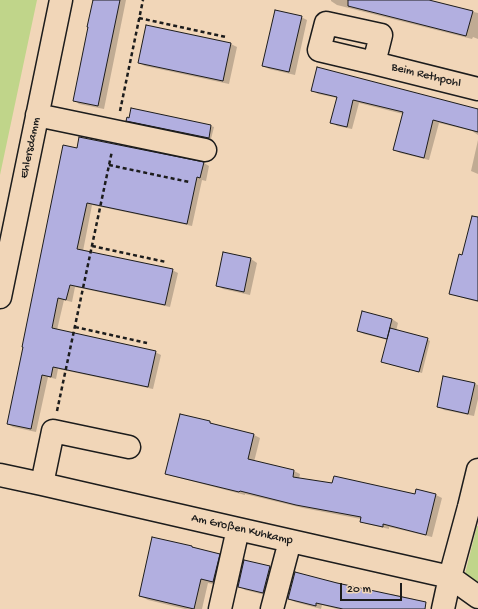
<!DOCTYPE html>
<meta charset="utf-8">
<style>
body{margin:0}
#map{position:relative;width:478px;height:609px;overflow:hidden;background:#f1d6b8;font-family:"Gochi Hand",sans-serif}
canvas{display:block}
.scale{position:absolute;left:340px;top:583px;width:62px;height:18px;box-sizing:border-box;border:2px solid #1c1c1c;border-top:0;padding-left:5px;font-size:12px;line-height:14px;white-space:nowrap;color:#1c1c1c;-webkit-text-stroke:3px #f1d6b8;paint-order:stroke}
</style>
<div id="map">
<canvas width="478" height="609"></canvas>
<div class="scale">20 m</div>
</div>
<script>
const ctx = document.querySelector('canvas').getContext('2d');
ctx.lineJoin = 'round';
function fillPath(path, color) { ctx.fillStyle = color; ctx.fill(path, 'evenodd'); }
const toPath = rows => new Path2D(rows.map(r => 'M' + r).join(''));
function strokePath(path, color, width, dash) { ctx.strokeStyle = color; ctx.lineWidth = width; ctx.lineCap = dash ? 'butt' : 'round'; ctx.setLineDash(dash || []); ctx.stroke(path); }
function drawText(font, color, halo, rows, align = 'center') {
  ctx.font = font + ' "Gochi Hand",sans-serif'; ctx.lineWidth = 3; ctx.setLineDash([]); ctx.textBaseline = 'middle'; ctx.strokeStyle = halo; ctx.fillStyle = color; for (const [text, x, y, turn = 0] of rows) {
    ctx.save(); ctx.translate(x, y); ctx.rotate((+turn || 0) * Math.PI / 180); ctx.textAlign = isNaN(turn) ? turn : align; if (halo) ctx.strokeText(text, 0, 0); ctx.fillText(text, 0, 0); ctx.restore();
  }
}
fillPath(toPath([
 [0,0,37,0,0,175],
 [477,526,478,526,478,586,465,574]
]), '#c0d58a');
fillPath(toPath([
 [94,0,126,0,104,109,79,104,74,100],
 [331,0,423,0,478,13,478,39,473,37,472,39,337,5,331,1],
 [301,17,307,20,295,75,269,69,263,66],
 [231,44,237,47,229,84,145,66,139,63],
 [312,90,477,109,478,108,478,135,472,131,439,123,429,160,400,153,394,150,403,114,359,103,352,129,337,126,332,122,337,98,318,94],
 [132,110,211,126,214,127,211,139,130,122,127,120,130,119],
 [478,140,478,174,471,171],
 [78,149,204,163,209,166,206,181,202,180,192,226,92,205,83,251,172,270,178,273,170,307,75,287,72,302,64,300,57,330,155,352,161,355,153,389,58,369,56,379,48,377,36,432,13,427,8,424],
 [478,226,478,302,456,296,450,293,463,256],
 [251,259,257,263,250,295,223,289,217,285],
 [392,319,398,323,396,331,427,339,430,341,422,373,385,363,382,362,388,340,364,334,358,331],
 [475,384,478,385,478,399,474,416,444,410,438,406],
 [210,422,215,425,254,435,260,438,254,462,294,471,300,474,299,479,416,495,417,490,436,495,442,498,432,537,389,527,389,529,367,524,361,521,361,519,303,508,245,494,245,495,172,476,166,473],
 [192,547,196,549,219,555,227,559,221,586,208,583,202,609,185,609,148,600,140,596],
 [245,561,270,567,276,570,269,596,245,590,239,586],
 [295,573,391,595,391,594,414,599,420,602,418,609,337,609,322,605,321,609,295,602,289,599]
]), '#0003');
const building = toPath([
 [93,0,120,0,98,106,73,101,88,27,87,27,93,0],
 [348,0,429,0,473,11,466,36,348,6,348,0],
 [275,10,302,16,289,72,262,66,275,10],
 [146,25,231,43,223,81,138,63,146,25],
 [317,67,478,109,478,132,433,120,424,158,393,150,403,112,353,100,347,127,330,123,337,97,311,91,317,67],
 [131,108,211,125,209,138,126,121,127,117,129,118,131,108],
 [79,137,204,162,200,178,197,177,187,224,87,203,77,249,173,269,165,305,70,285,66,300,58,298,52,328,156,351,148,387,53,367,51,377,42,375,31,429,7,424,23,347,22,347,63,145,77,148,79,137],
 [472,216,478,217,478,301,449,294,459,254,462,255,472,216],
 [223,252,251,258,244,292,216,286,223,252],
 [362,311,392,319,387,339,357,331,362,311],
 [390,328,428,338,419,372,381,362,390,328],
 [443,376,475,383,468,414,437,407,443,376],
 [180,414,210,421,210,423,254,434,248,459,294,470,293,477,332,483,334,476,415,494,416,489,436,494,426,535,383,524,383,527,360,522,361,517,296,505,240,491,239,492,165,474,180,414],
 [152,537,192,546,192,547,220,554,213,582,201,579,194,609,139,596,152,537],
 [244,560,270,566,263,593,238,587,244,560],
 [295,572,337,583,426,602,425,609,343,609,316,603,316,606,288,599,295,572]
]);
fillPath(building, '#b2afe0');
strokePath(building, '#1c1c1c', 1);
const minor = toPath([
 [374,63,381,35,326,23,319,50,374,63,478,89],
 [37,115,205,150],
 [0,297,61,0],
 [0,475,42,484,238,529,450,577,478,597],
 [42,484,53,431,129,447],
 [220,609,238,529],
 [272,609,290,541],
 [443,609,450,577,469,507,478,470]
]);
strokePath(minor, '#1c1c1c', 25);
strokePath(toPath([
 [139,18,226,37],
 [120,111,143,0],
 [109,165,189,182],
 [92,246,166,262],
 [75,327,147,343],
 [57,411,112,151]
]), '#1c1c1c', 2.5, [4, 3]);
strokePath(minor, '#f1d6b8', 22);
drawText('12px', '#1c1c1c', '#f1d6b8', [
 ["Beim Rethpohl",426,76,14],
 ["Ehlersdamm",31,148,-78],
 ["Am Großen Kuhkamp",242,530,13]
]);
</script>
